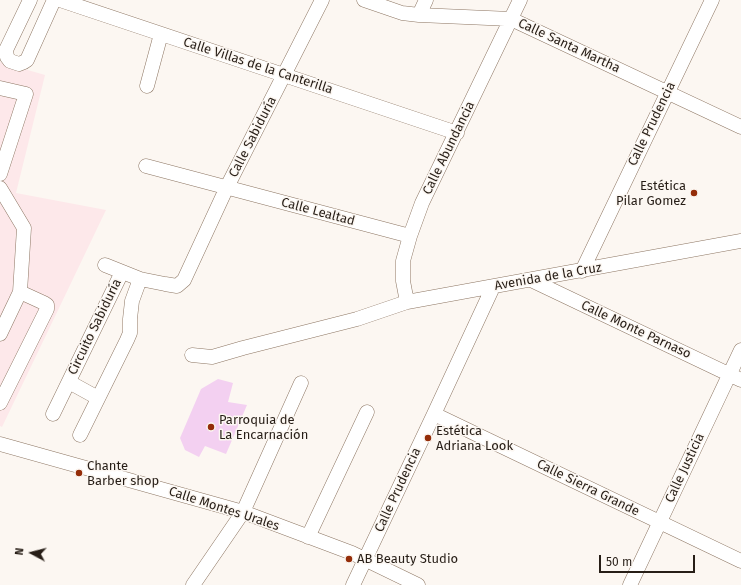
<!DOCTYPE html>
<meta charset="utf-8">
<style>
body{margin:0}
#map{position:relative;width:741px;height:585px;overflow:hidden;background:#fcf7f2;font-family:"Fira Sans",sans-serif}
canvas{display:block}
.north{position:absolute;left:12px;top:533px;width:40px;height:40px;-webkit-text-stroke:3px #fcf7f2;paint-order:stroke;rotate:277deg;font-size:11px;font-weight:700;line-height:16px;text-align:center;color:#271e17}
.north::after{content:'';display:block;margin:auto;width:14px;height:18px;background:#271e17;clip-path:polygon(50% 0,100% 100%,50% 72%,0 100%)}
.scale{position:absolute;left:599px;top:555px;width:96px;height:18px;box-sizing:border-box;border:2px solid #271e17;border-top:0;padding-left:5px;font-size:12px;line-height:14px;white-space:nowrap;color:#271e17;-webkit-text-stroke:3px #fcf7f2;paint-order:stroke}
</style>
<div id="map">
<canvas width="741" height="585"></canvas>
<div class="north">N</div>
<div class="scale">50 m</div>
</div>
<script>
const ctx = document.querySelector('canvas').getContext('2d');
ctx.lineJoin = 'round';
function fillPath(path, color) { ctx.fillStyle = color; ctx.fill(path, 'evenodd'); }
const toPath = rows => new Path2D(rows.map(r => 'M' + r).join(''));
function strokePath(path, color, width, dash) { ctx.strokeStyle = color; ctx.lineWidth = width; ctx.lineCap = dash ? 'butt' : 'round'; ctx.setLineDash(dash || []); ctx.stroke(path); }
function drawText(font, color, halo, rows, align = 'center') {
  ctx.font = font + ' "Fira Sans",sans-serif'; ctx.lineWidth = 3; ctx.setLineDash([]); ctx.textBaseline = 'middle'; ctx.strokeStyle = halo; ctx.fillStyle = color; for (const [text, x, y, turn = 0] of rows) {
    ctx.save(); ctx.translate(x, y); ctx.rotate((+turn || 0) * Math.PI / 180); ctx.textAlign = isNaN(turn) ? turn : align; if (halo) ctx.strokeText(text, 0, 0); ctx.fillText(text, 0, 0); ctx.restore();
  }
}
fillPath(toPath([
 [0,62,45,75,16,193,106,210,2,427,0,426]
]), '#fde8ea');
fillPath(toPath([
 [218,379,233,383,228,402,247,405,226,454,205,446,199,457,185,450,180,438,201,389]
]), '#f3d0f1');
const minor = toPath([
 [30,0,6,50,7,57,10,61,19,64,24,62,27,60,54,0],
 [60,0,457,133],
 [364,0,402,13,419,15,511,19,741,127],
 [419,15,426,0],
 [147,86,161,34],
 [0,88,26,94,0,174],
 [146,166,410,236],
 [0,188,24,228,20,292,0,334],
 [105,265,140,279,165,284,177,286,184,280,227,187,322,0],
 [582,271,712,0],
 [531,280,741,380],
 [407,302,403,281,403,261,410,236,422,203,520,0],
 [192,355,212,357,243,348,357,319,407,302,741,241],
 [69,382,98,398],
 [0,403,47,309,47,305,44,303,20,292],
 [53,414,122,272],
 [434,414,741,561],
 [80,435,127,340,130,333,130,319,132,301,140,279],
 [0,444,243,512,352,553,418,585],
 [308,537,367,412],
 [193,585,243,512,301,383],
 [353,585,434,414,493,287],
 [630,585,741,350]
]);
strokePath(minor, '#8d7663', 15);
strokePath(minor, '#fff', 14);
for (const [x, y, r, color] of [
 [694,193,4,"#942d09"],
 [211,427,4,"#942d09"],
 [428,438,4,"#942d09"],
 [79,473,4,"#942d09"],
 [349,559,4,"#942d09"]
]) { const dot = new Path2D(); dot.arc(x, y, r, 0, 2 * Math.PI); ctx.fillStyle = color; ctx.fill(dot); strokePath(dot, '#fcf7f2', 1.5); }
drawText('13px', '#271e17', '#fcf7f2', [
 ["Calle Santa Martha",569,46,25],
 ["Calle Villas de la Canterilla",258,66,18],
 ["Calle Prudencia",652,124,-64],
 ["Calle Sabiduría",253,137,-63],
 ["Calle Abundancia",449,148,-64],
 ["Calle Lealtad",318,212,15],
 ["Avenida de la Cruz",548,277,-10],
 ["Circuito Sabiduría",95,327,-64],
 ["Calle Monte Parnaso",636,330,25],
 ["Calle Justicia",685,468,-65],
 ["Calle Sierra Grande",588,488,26],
 ["Calle Prudencia",398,490,-65],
 ["Calle Montes Urales",224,509,18]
]);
drawText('13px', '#271e17', '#fcf7f2', [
 ["Estética",686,186,"right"],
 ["Pilar Gomez",686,201,"right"],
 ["Parroquia de",219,420],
 ["La Encarnación",219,435],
 ["Estética",436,431],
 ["Adriana Look",436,446],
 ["Chante",87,466],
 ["Barber shop",87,481],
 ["AB Beauty Studio",357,559]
], 'left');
</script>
